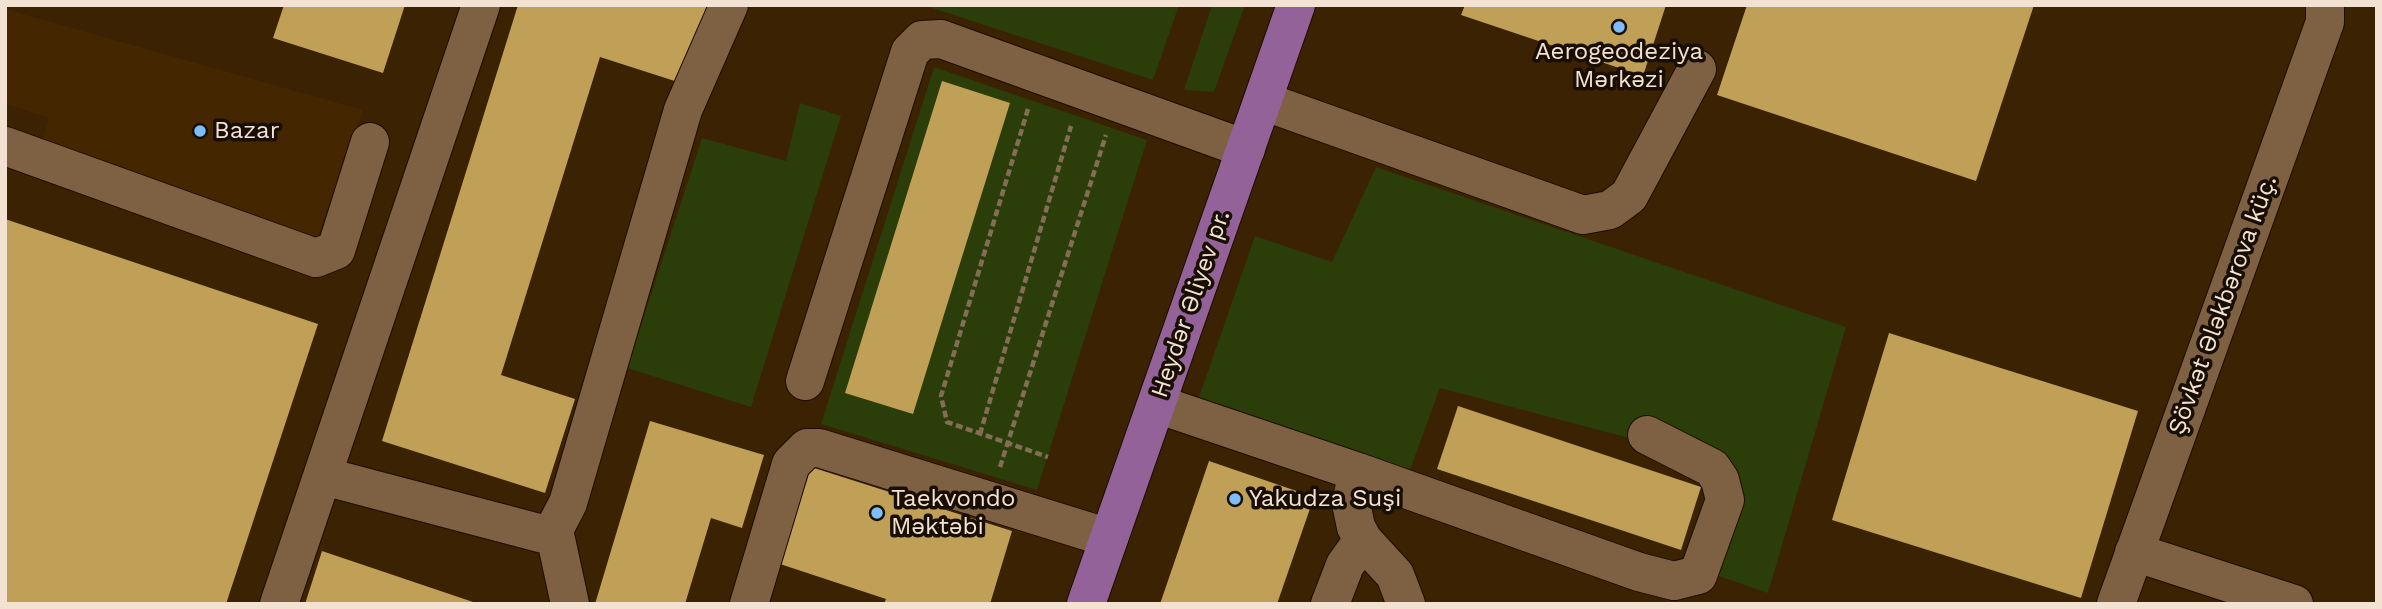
<!DOCTYPE html>
<meta charset="utf-8">
<style>
body{margin:0}
#map{position:relative;width:2382px;height:609px;overflow:hidden;background:#3a2203;font-family:"Work Sans",sans-serif}
canvas{display:block}
.frame{position:absolute;inset:0;border:7px solid #f3e2d2;pointer-events:none}
</style>
<div id="map">
<canvas width="2382" height="609"></canvas>
<div class="frame"></div>
</div>
<script>
const ctx = document.querySelector('canvas').getContext('2d');
ctx.lineJoin = 'round';
function fillPath(path, color) { ctx.fillStyle = color; ctx.fill(path, 'evenodd'); }
const toPath = rows => new Path2D(rows.map(r => 'M' + r).join(''));
function strokePath(path, color, width, dash) { ctx.strokeStyle = color; ctx.lineWidth = width; ctx.lineCap = dash ? 'butt' : 'round'; ctx.setLineDash(dash || []); ctx.stroke(path); }
function drawText(font, color, halo, rows, align = 'center') {
  ctx.font = font + ' "Work Sans",sans-serif'; ctx.lineWidth = 7; ctx.setLineDash([]); ctx.textBaseline = 'middle'; ctx.strokeStyle = halo; ctx.fillStyle = color; for (const [text, x, y, turn = 0] of rows) {
    ctx.save(); ctx.translate(x, y); ctx.rotate((+turn || 0) * Math.PI / 180); ctx.textAlign = isNaN(turn) ? turn : align; if (halo) ctx.strokeText(text, 0, 0); ctx.fillText(text, 0, 0); ctx.restore();
  }
}
fillPath(toPath([
 [5,9,363,110,316,242,40,145,49,118,5,104]
]), '#442600');
fillPath(toPath([
 [923,5,1179,5,1153,80],
 [1212,5,1245,5,1214,92,1184,90],
 [934,67,1147,140,1037,490,821,424],
 [800,103,841,116,751,407,627,368,702,138,786,161],
 [1376,167,1846,327,1768,593,1687,565,1716,461,1440,388,1410,470,1198,400,1255,236,1332,262]
]), '#2b3d09');
fillPath(toPath([
 [284,5,405,5,383,73,273,38],
 [518,5,709,5,684,84,600,57,501,375,575,399,545,493,382,441],
 [1465,5,1666,5,1643,76,1461,15],
 [1747,5,2034,5,1976,181,1717,95],
 [942,81,1010,103,913,414,845,393],
 [5,219,318,324,226,604,5,604],
 [1889,333,2138,411,2081,598,1832,520],
 [1458,406,1701,487,1681,550,1437,469],
 [650,421,764,455,742,528,711,518,685,604,595,604],
 [1209,461,1314,497,1277,604,1160,604],
 [811,467,1012,531,990,604,884,604,886,599,780,564],
 [322,551,476,603,476,604,305,604]
]), '#bfa056');
const minor = toPath([
 [1263,101,1583,215,1610,210,1629,196,1697,69],
 [5,146,316,258,336,250,370,142],
 [805,381,910,52,922,40,941,39,1246,149],
 [1157,404,1358,472,1351,503,1356,527,1363,540,1395,575,1406,604],
 [1358,472,1639,572,1674,581,1698,575,1725,500,1720,480,1712,468,1647,435],
 [323,476,543,534,554,530,568,503,683,110,729,5],
 [554,530,570,604],
 [2134,552,2294,604],
 [279,604,481,5],
 [749,604,791,464,807,448,819,448,1109,538],
 [1330,604,1345,565,1363,540],
 [2116,604,2325,22,2325,5]
]);
const major = toPath([
 [1086,604,1296,5]
]);
strokePath(minor, '#1d0c00', 40);
strokePath(major, '#1d0c00', 40);
strokePath(toPath([
 [1028,109,941,396,947,422,1048,457],
 [980,434,1071,126],
 [1000,467,1106,135]
]), '#836d54', 4.5, [7, 3.5]);
strokePath(minor, '#7e6143', 38);
strokePath(major, '#926299', 38);
for (const [x, y, r, color] of [
 [1619,27,7,"#7dbef9"],
 [200,131,7,"#7dbef9"],
 [1235,499,7,"#7dbef9"],
 [877,513,7,"#7dbef9"]
]) { const dot = new Path2D(); dot.arc(x, y, r, 0, 2 * Math.PI); ctx.fillStyle = color; ctx.fill(dot); strokePath(dot, '#190e04', 2.5); }
drawText('24px', '#f3e2d2', '#190e04', [
 ["Aerogeodeziya",1619,52,"center"],
 ["Mərkəzi",1619,80,"center"],
 ["Bazar",214,131],
 ["Taekvondo",891,499],
 ["Məktəbi",891,527],
 ["Yakudza Suşi",1249,499]
], 'left');
drawText('24px', '#f3e2d2', '#190e04', [
 ["Heydər Əliyev pr.",1191,304,-71],
 ["Şövkət Ələkbərova küç.",2223,305,-70]
]);
</script>
